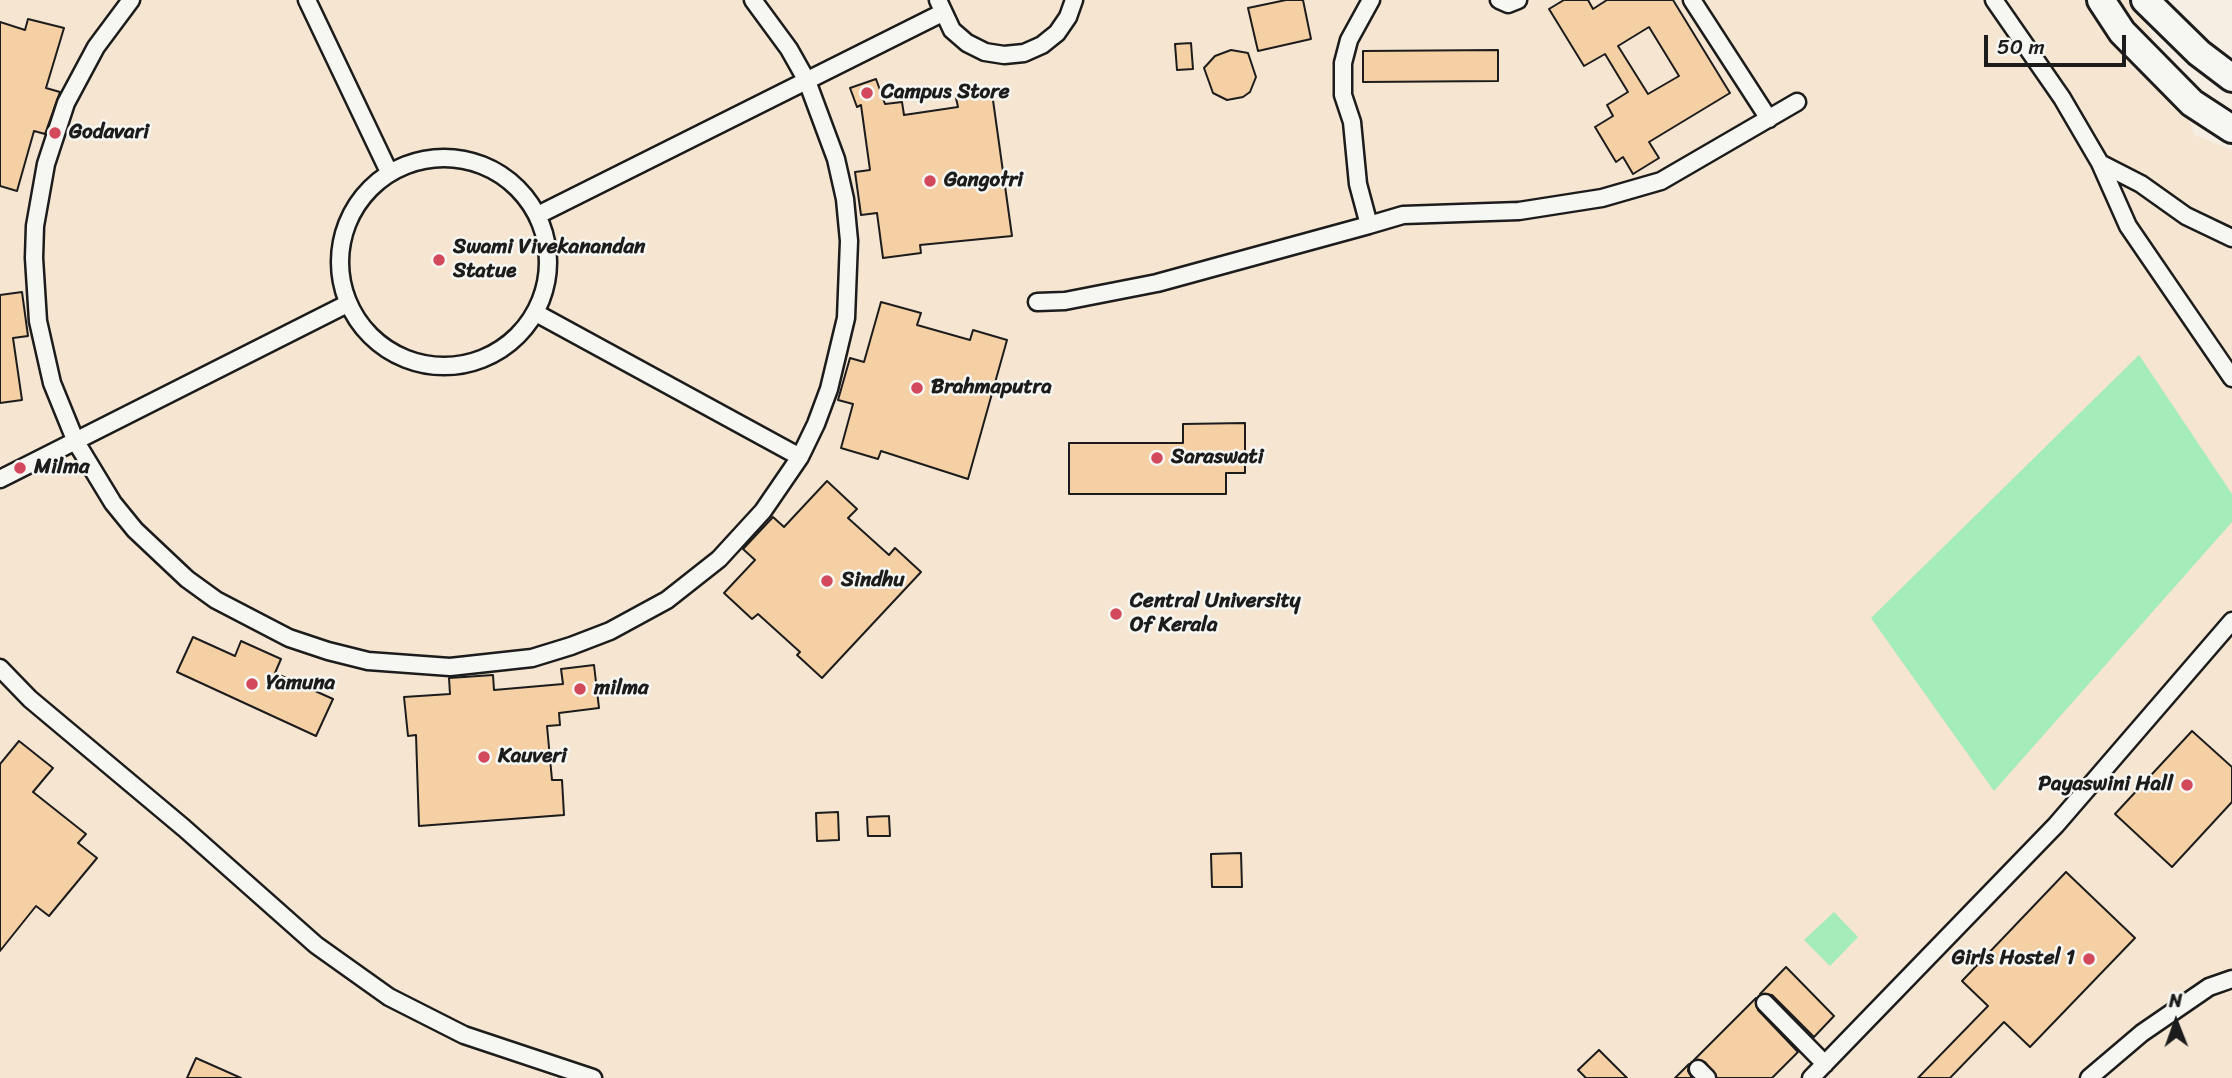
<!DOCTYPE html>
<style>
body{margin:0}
#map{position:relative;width:2232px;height:1078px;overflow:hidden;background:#f6eee3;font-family:Sriracha,sans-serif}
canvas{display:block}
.north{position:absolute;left:2141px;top:987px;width:70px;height:70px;-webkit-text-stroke:5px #f6f6f2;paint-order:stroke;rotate:359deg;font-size:19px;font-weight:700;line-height:28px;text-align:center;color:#1c1c1c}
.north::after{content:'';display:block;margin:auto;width:24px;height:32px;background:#1c1c1c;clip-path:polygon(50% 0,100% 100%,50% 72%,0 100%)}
.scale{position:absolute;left:1984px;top:35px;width:142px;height:32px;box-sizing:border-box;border:4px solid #1c1c1c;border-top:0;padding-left:9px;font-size:21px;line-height:24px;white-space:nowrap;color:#1c1c1c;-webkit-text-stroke:5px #f6f6f2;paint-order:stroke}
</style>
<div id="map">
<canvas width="2232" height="1078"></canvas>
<div class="north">N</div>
<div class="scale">50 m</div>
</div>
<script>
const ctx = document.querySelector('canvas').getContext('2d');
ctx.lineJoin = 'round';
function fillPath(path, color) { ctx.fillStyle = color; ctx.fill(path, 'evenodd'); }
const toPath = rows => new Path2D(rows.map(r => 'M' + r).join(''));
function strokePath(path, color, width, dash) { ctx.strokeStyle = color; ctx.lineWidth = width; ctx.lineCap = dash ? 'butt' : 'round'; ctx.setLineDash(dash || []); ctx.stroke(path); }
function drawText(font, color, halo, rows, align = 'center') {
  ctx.font = font + ' Sriracha,sans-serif'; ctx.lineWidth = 5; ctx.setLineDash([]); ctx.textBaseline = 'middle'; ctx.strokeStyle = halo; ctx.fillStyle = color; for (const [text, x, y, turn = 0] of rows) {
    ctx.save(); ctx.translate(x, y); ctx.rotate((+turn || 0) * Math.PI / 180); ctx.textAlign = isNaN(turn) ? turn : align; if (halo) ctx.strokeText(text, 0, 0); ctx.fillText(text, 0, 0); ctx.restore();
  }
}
fillPath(toPath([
 [0,0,2136,0,2195,135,2232,150,2232,1078,0,1078]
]), '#f6e5d0');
fillPath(toPath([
 [2139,355,2232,494,2232,522,1994,791,1871,618],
 [1834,912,1858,937,1830,966,1804,940]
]), '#a4ecba');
const building = toPath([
 [1286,0,1303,0,1311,39,1258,51,1248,8,1286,0],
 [1564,0,1588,0,1593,9,1607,0,1673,0,1730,93,1649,142,1659,158,1633,174,1623,157,1616,162,1595,127,1613,116,1607,105,1628,92,1605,54,1584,66,1549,9,1564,0],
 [1649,27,1679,76,1648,94,1618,46,1649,27],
 [28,19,64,28,46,88,60,92,45,134,34,131,17,191,0,186,0,22,25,30,28,19],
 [1191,43,1193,69,1177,70,1175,44,1191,43],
 [1231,50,1248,53,1256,77,1250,92,1243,97,1227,100,1213,93,1204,68,1215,56,1231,50],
 [1498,50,1498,81,1363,82,1363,51,1498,50],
 [876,79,885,104,902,102,904,115,958,107,956,98,992,93,1012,236,920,245,921,253,883,258,877,213,861,215,855,172,870,170,861,105,857,107,850,88,876,79],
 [22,292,28,336,13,338,22,400,0,403,0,295,22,292],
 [881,302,921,313,917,325,970,340,973,330,1007,340,968,479,881,451,878,459,841,448,853,404,838,400,850,358,864,362,881,302],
 [1245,423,1245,473,1226,473,1226,494,1069,494,1069,443,1183,443,1183,424,1245,423],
 [827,481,857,509,848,518,889,555,895,548,921,572,822,678,797,655,800,652,758,614,752,619,724,593,755,560,743,549,773,517,784,527,827,481],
 [193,637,235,656,241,641,281,659,275,673,333,699,316,736,177,672,193,637],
 [594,665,599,708,559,713,560,725,547,726,552,780,562,780,564,815,419,826,416,735,408,736,404,697,450,694,449,678,493,675,494,690,563,684,561,669,594,665],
 [2192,731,2232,767,2232,802,2172,867,2115,814,2192,731],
 [19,741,53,768,33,792,86,834,78,843,97,858,49,916,36,906,0,951,0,764,19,741],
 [838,812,839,840,817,841,816,813,838,812],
 [889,816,890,836,868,836,867,817,889,816],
 [1241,853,1242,887,1212,887,1211,854,1241,853],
 [2066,872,2135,938,2030,1047,2004,1022,1950,1078,1918,1078,1988,1006,1962,981,2066,872],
 [1786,967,1834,1016,1814,1037,1772,995,1760,994,1786,967],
 [1756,998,1758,1010,1798,1052,1772,1078,1717,1078,1705,1062,1694,1060,1756,998],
 [1599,1050,1627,1078,1586,1078,1578,1070,1599,1050],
 [196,1058,241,1078,187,1078,196,1058],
 [1689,1064,1688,1071,1692,1078,1675,1078,1689,1064]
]);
fillPath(building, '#f5d0a5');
strokePath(building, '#1c1c1c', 2);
const minor = toPath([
 [131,0,96,47,66,103,46,164,35,226,34,258,38,321,52,383,76,442,113,503,135,530,187,579,216,600,289,638,328,651,368,661,450,667,532,658,571,646,610,631,667,600,719,559,763,511,800,457,816,424,829,389,846,318,849,241,845,199,836,159,807,81,789,49,753,0],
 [307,0,389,172],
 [938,0,952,30,967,43,985,52,1004,55,1024,53,1042,45,1057,33,1068,17,1074,0],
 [1499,0,1508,4,1518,0],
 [1692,0,1769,119],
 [1994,0,2062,98,2100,163,2128,226,2232,378],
 '340 262a104 104 0 1 1 208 0a104 104 0 1 1-208 0Z',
 [2100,163,2141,184,2186,216,2232,238],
 [538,215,942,13],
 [1369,225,1403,215,1519,211,1602,198,1661,181,1797,102],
 [1037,302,1065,301,1157,283,1369,225,1358,184,1352,122,1343,95,1343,63,1349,40,1371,0],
 [536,313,800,457],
 [0,479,347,304],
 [0,668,30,699,184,828,316,945,389,997,464,1035,593,1078],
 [1765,1003,1825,1064],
 [1698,1069,1707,1078],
 [1811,1078,2056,825,2232,621],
 [2089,1078,2142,1033,2209,987,2232,979]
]);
const trunk = toPath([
 [2101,0,2122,32,2192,103,2232,129],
 [2145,0,2199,53,2232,78]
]);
strokePath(minor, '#1c1c1c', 21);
strokePath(trunk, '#1c1c1c', 32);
strokePath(minor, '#f6f6f2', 16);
strokePath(trunk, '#f6f6f2', 26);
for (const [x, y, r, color] of [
 [867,93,7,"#d1495b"],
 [55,133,7,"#d1495b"],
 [930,181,7,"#d1495b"],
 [439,260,7,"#d1495b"],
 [917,388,7,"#d1495b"],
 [1157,458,7,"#d1495b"],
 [20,468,7,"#d1495b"],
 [827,581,7,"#d1495b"],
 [1116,614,7,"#d1495b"],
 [252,684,7,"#d1495b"],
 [580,689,7,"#d1495b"],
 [484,757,7,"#d1495b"],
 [2187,785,7,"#d1495b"],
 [2089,959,7,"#d1495b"]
]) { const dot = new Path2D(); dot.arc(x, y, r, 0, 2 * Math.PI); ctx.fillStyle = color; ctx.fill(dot); strokePath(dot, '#f6f6f2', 2.5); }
drawText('bold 21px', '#1c1c1c', '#f6f6f2', [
 ["Campus Store",881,93],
 ["Godavari",69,133],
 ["Gangotri",944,181],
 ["Swami Vivekanandan",453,248],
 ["Statue",453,272],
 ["Brahmaputra",931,388],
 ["Saraswati",1171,458],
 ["Milma",34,468],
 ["Sindhu",841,581],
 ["Central University",1130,602],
 ["Of Kerala",1130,626],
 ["Yamuna",266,684],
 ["milma",594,689],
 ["Kauveri",498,757],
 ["Payaswini Hall",2173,785,"right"],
 ["Girls Hostel 1",2075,959,"right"]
], 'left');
</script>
